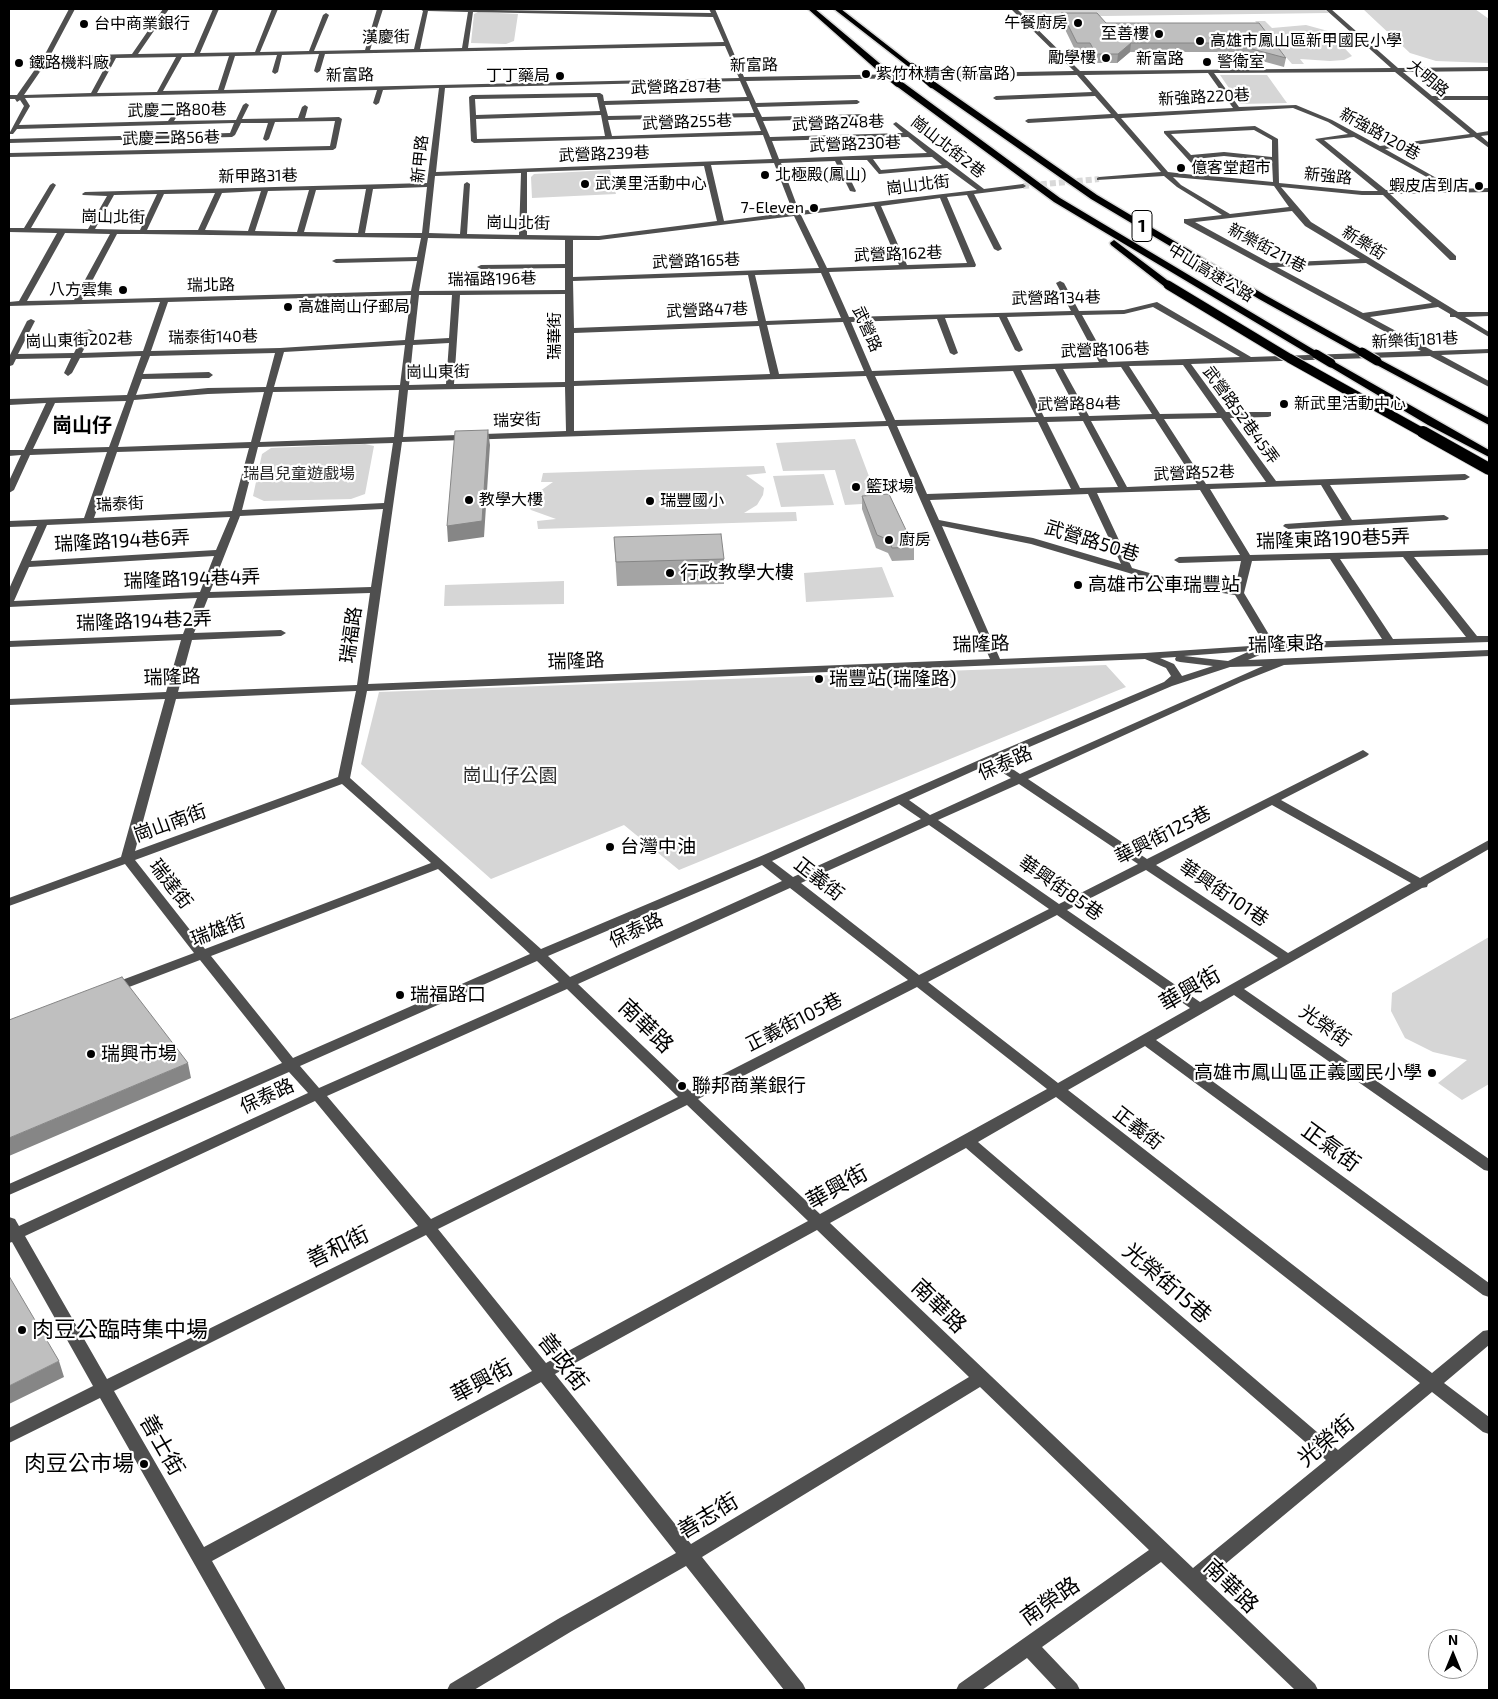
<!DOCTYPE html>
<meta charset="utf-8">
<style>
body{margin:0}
#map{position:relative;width:1498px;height:1699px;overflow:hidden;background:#fff;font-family:"Exo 2",sans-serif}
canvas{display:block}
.frame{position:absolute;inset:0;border:10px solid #000;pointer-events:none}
.north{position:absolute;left:1428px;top:1629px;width:50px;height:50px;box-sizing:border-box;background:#fff;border:1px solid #999;border-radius:50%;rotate:0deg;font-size:14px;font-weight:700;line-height:20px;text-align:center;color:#000}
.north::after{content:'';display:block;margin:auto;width:18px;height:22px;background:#000;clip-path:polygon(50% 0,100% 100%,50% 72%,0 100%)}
</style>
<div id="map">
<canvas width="1498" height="1699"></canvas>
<div class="frame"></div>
<div class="north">N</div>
</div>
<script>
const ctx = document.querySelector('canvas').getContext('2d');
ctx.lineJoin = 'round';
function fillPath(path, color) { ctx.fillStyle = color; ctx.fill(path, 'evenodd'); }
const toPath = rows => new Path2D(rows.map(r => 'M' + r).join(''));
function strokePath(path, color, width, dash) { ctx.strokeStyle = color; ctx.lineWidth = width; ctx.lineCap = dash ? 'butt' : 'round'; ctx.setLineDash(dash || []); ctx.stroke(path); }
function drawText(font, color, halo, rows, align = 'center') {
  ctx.font = font + ' "Exo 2","Noto Sans TC",sans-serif'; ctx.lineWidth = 4.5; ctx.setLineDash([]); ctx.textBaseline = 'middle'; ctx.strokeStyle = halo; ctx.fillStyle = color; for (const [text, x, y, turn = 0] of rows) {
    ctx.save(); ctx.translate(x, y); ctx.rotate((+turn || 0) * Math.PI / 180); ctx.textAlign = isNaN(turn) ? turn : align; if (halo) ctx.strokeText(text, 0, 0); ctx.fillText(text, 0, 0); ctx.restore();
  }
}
fillPath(toPath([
 [1022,9,1324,9,1329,13,1030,17],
 [1363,9,1475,9,1489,19,1489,63,1436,61,1410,53],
 [478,12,518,14,514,41,506,44,471,43,474,14],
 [1255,21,1265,21,1272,28,1306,25,1328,31,1352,56,1344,60,1330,61,1300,59,1304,64,1292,64],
 [1220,75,1267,75,1287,103,1240,104],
 [610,170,616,194,532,198,531,177,534,174],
 [855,439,879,503,845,505,835,470,783,471,776,443],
 [365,444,374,446,365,494,351,499,264,501,253,496,262,454,271,448],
 [764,466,766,473,746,475,764,488,763,495,757,505,744,513,796,512,797,521,538,529,537,521,556,519,531,510,527,505,530,498,553,482,541,482,543,473],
 [824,474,834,505,781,507,773,476],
 [882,567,894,597,806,602,804,573],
 [564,581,564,604,444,606,445,585],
 [1106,665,1126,687,679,870,624,825,491,879,361,764,379,692],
 [1489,937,1489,1084,1462,1100,1438,1083,1467,1060,1433,1052,1405,1038,1391,1011,1392,993]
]), '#d6d6d6');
strokePath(toPath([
 [1023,186,1099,179]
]), '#d9d9d9', 6, [6, 3]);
const highway = toPath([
 [808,9,815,9,884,67,884,71,878,71,808,9],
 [834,9,841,9,914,66,914,68,910,68,834,9],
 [895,81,901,81,1060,198,1321,354,1320,356,1312,356,1054,202,895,85,895,81],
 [929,82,935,82,1097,195,1265,295,1367,352,1362,355,1358,354,1259,299,1091,199,929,86,929,82],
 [1114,240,1171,283,1171,287,1165,287,1111,245,1110,243,1114,240],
 [1377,358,1489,418,1489,425,1373,363,1373,359,1377,358],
 [1331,360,1489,450,1489,457,1428,425,1327,365,1327,361,1331,360]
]);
strokePath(highway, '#dbdbdb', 3);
fillPath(toPath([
 [69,9,75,9,50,56,132,54,163,9,169,9,138,54,194,53,213,9,219,9,200,53,255,52,272,9,278,9,260,52,309,51,323,15,326,13,329,15,314,51,365,50,377,9,383,9,370,50,414,49,423,11,420,9,711,13,709,9,715,9,744,77,1074,71,1011,9,1017,9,1080,71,1391,68,1325,9,1331,9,1398,68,1489,67,1489,71,1403,72,1432,96,1489,96,1489,100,1437,100,1477,133,1489,131,1489,135,1481,136,1489,143,1489,148,1474,137,1385,149,1447,184,1452,189,1489,188,1489,192,1390,194,1456,256,1456,260,1450,260,1383,195,1362,195,1281,187,1311,222,1458,312,1489,312,1489,316,1465,317,1489,332,1489,337,1455,317,1450,317,1450,314,1438,307,1370,317,1433,351,1489,349,1489,353,1441,355,1489,381,1489,387,1430,356,1191,364,1226,412,1271,412,1271,416,1268,417,1230,418,1276,481,1465,474,1470,477,1465,480,1330,485,1352,520,1444,515,1449,518,1447,520,1288,529,1283,526,1285,524,1342,520,1321,485,1210,489,1250,555,1489,549,1489,555,1414,557,1477,636,1489,636,1489,642,1273,649,1248,660,1489,650,1489,656,1284,665,1241,682,1028,779,1147,859,1363,750,1369,754,1367,756,1281,800,1420,878,1489,840,1489,849,1428,884,1427,887,1422,888,1244,989,1489,1159,1489,1171,1484,1170,1234,995,1156,1040,1489,1283,1489,1297,1483,1295,1145,1046,1068,1090,1432,1373,1483,1331,1489,1330,1489,1345,1444,1383,1489,1417,1489,1434,1483,1432,1432,1392,1206,1580,1315,1684,1318,1690,1295,1690,1161,1562,1042,1647,1077,1684,1080,1690,1057,1690,1027,1658,982,1690,956,1690,959,1684,1149,1550,980,1387,702,1557,803,1684,806,1690,784,1690,686,1566,572,1631,474,1690,447,1690,450,1684,558,1619,676,1553,541,1382,212,1561,286,1690,266,1690,100,1398,9,1443,9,1428,93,1386,12,1242,9,1243,9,1217,15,1219,19,1226,308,1093,289,1072,9,1195,9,1184,282,1063,200,960,116,992,106,992,104,989,106,986,194,953,125,864,9,906,9,898,121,857,165,699,9,705,9,699,166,692,181,640,9,647,9,641,183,634,197,598,9,607,9,589,37,526,9,527,9,521,84,518,107,452,30,455,14,490,9,493,9,481,21,455,9,456,9,450,24,450,46,403,9,405,9,399,127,395,141,356,80,358,72,373,68,376,64,373,71,358,16,359,13,365,10,366,9,357,27,321,31,319,35,321,18,354,74,353,85,331,89,329,93,331,82,353,143,351,160,302,9,306,9,302,19,301,57,233,9,232,9,228,24,228,50,185,53,183,56,185,31,228,88,229,107,196,83,195,82,194,85,192,427,183,439,88,383,90,379,103,376,105,373,103,377,90,25,98,30,106,19,125,168,121,180,104,183,106,174,121,236,120,243,105,246,103,249,105,242,119,298,118,302,107,305,105,308,107,305,118,339,117,342,119,336,148,333,150,9,157,9,153,330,146,335,121,275,122,269,139,266,141,263,139,268,123,241,123,235,135,232,137,9,143,9,139,230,133,234,123,17,129,13,134,9,134,24,106,20,100,17,102,15,99,9,99,9,95,17,95,43,58,69,9],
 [428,11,468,12,462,48,420,49,428,11],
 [473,12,713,17,724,42,468,48,473,12],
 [725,46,739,78,224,90,235,56,277,55,272,72,275,74,278,72,282,55,319,54,314,71,317,73,320,71,325,54,725,46],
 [229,56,218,90,163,91,182,57,229,56],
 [176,57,157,92,97,93,116,58,176,57],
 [110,58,91,93,24,95,48,60,110,58],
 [1395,72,1470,134,1380,146,1332,120,1296,105,1239,107,1214,73,1395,72],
 [1208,73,1233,108,1118,114,1084,75,1208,73],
 [1077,75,1092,92,996,96,993,98,996,100,1095,96,1111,114,1028,119,1025,121,1028,123,1114,118,1161,172,1099,177,1097,178,1097,180,1164,176,1177,187,1222,215,1187,219,1184,219,1184,223,1421,351,1251,357,1157,302,1124,310,1079,311,1064,283,1060,281,1056,283,1071,311,849,317,829,272,975,267,976,265,947,197,967,195,994,249,998,251,1002,249,974,194,1023,188,1026,186,1023,184,984,189,896,122,893,124,903,133,770,137,763,121,865,118,868,116,865,114,762,117,757,107,857,104,860,102,857,100,756,103,746,81,1077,75],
 [740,81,747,97,604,101,603,95,600,93,472,95,469,97,471,141,474,143,763,135,772,159,436,172,445,88,740,81],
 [597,97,600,111,476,115,475,99,597,97],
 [749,101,754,113,608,116,605,105,749,101],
 [1293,108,1328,122,1348,134,1315,139,1378,191,1362,191,1279,183,1278,139,1255,126,1164,131,1164,133,1203,176,1168,172,1121,118,1293,108],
 [601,115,605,136,477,139,476,119,601,115],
 [755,117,761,131,612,136,608,120,755,117],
 [1254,130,1272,140,1272,157,1224,152,1191,155,1171,134,1254,130],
 [908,137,927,153,779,159,772,141,908,137],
 [1354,137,1443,186,1445,189,1386,190,1324,140,1354,137],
 [1224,156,1272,161,1273,182,1211,176,1195,159,1224,156],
 [932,157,942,165,881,170,873,159,932,157],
 [841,160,867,160,879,174,947,168,977,190,799,211,781,163,835,161,850,191,855,192,856,191,841,160],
 [774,163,793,212,724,221,711,165,774,163],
 [704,166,717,221,599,236,527,235,527,172,704,166],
 [521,173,519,235,467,234,470,184,467,182,464,184,460,234,429,233,435,176,521,173],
 [1173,177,1274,186,1289,207,1230,214,1181,185,1173,177],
 [427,187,422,233,365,233,373,189,427,187],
 [366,189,358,233,304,232,316,190,366,189],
 [309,190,297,232,255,231,268,191,309,190],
 [261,191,248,231,205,230,222,193,261,191],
 [215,193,198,230,147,230,164,194,215,193],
 [157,194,140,230,95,229,114,195,157,194],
 [940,198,967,263,907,265,881,206,940,198],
 [874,206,899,265,827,268,801,215,874,206],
 [1292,211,1305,226,1360,259,1270,263,1195,222,1292,211],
 [794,216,819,268,573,277,573,240,599,240,794,216],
 [65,233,110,234,74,300,27,301,65,233],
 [117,234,142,234,421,238,417,257,336,259,332,261,336,263,417,261,411,291,82,300,117,234],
 [428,238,565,240,565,264,481,265,477,267,481,269,565,268,565,290,419,291,428,238],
 [1366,263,1432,303,1363,313,1277,267,1366,263],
 [821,273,841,318,766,321,755,275,821,273],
 [748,275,758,321,574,328,573,281,748,275],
 [565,294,565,382,454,384,460,295,565,294],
 [411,295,405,340,280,348,151,351,168,302,411,295],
 [419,295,452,295,449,338,414,340,419,295],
 [1153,307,1240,357,1108,362,1082,315,1124,314,1153,307],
 [1074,315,1099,362,872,371,851,322,937,319,950,353,954,355,958,353,945,318,999,317,1015,350,1019,352,1023,350,1007,317,1074,315],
 [843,322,864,371,779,374,767,325,843,322],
 [759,326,770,374,574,381,574,333,759,326],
 [449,343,446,384,409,385,413,345,449,343],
 [405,345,400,385,274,387,284,352,405,345],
 [275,353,266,387,208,388,136,395,142,379,209,378,213,375,209,372,143,374,150,356,275,353],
 [1183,365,1217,413,1160,414,1129,366,1183,365],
 [1121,367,1152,414,1089,416,1063,369,1121,367],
 [1055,369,1080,416,1044,417,1021,370,1055,369],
 [1013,371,1036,417,895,420,875,376,1013,371],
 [866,376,886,421,574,431,574,386,866,376],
 [565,387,566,431,403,437,408,390,565,387],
 [399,390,394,437,260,442,273,392,399,390],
 [264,392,251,442,118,447,134,400,208,394,264,392],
 [126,401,109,447,33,449,55,403,126,401],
 [1221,418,1266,482,1206,484,1164,419,1221,418],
 [1155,419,1197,484,1127,487,1091,421,1155,419],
 [1083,421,1118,487,1080,488,1047,422,1083,421],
 [1038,422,1071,489,927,494,897,426,1038,422],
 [888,426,990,659,368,684,402,442,888,426],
 [393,443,384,503,242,510,258,447,393,443],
 [249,448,232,511,94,518,117,452,249,448],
 [1200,490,1240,555,1179,557,1174,560,1179,563,1241,561,1235,589,1167,578,1132,568,1097,493,1200,490],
 [1088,494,1121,564,1033,538,939,520,930,500,1088,494],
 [383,509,371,587,210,592,240,516,383,509],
 [230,517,216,550,31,561,47,525,230,517],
 [942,526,1031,544,1166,584,1235,595,1265,645,1145,653,1000,659,942,526],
 [214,556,200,592,14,601,29,567,214,556],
 [1403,557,1466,637,1393,639,1340,559,1403,557],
 [1330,559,1382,639,1274,643,1244,593,1252,561,1330,559],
 [370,593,357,685,178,692,192,640,281,636,286,633,281,630,194,633,208,598,370,593],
 [1250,651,1228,661,1184,656,1250,651],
 [1176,657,1175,659,1176,661,1180,662,1213,666,1182,676,1174,664,1160,658,1176,657],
 [1145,659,1166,668,1171,676,1164,682,986,757,759,857,541,949,350,778,367,691,1145,659],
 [1263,666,1020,774,999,760,1172,686,1230,667,1263,666],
 [356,691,338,777,135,851,176,699,356,691],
 [989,764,1011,778,930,815,909,800,989,764],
 [342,784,431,863,205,949,135,860,342,784],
 [1019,784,1138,864,1059,904,938,820,1019,784],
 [899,804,921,819,793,877,772,861,899,804],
 [1272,805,1411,883,1288,953,1156,865,1272,805],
 [929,825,1049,909,919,975,801,883,929,825],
 [762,865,782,881,570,977,548,956,762,865],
 [438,869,530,954,293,1058,211,956,438,869],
 [1146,870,1278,958,1200,1002,1067,910,1146,870],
 [790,888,908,980,690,1091,578,984,790,888],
 [1057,915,1190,1008,1058,1083,928,982,1057,915],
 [537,961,559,982,319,1088,300,1066,537,961],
 [917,987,1047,1089,820,1214,698,1099,917,987],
 [567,989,678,1097,431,1219,327,1096,567,989],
 [1056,1097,1420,1383,1338,1450,978,1142,1056,1097],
 [315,1101,418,1226,107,1379,25,1236,315,1101],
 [687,1105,808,1221,546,1363,438,1229,687,1105],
 [966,1148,1326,1460,1193,1568,830,1223,966,1148],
 [817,1230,969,1377,691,1544,555,1374,817,1230],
 [426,1235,532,1371,204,1547,114,1391,426,1235]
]), '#4f4f4f');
fillPath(highway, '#000');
const highwayBridgeFar2 = toPath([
 [912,67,932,84],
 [881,69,898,83]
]);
const highwayBridgeFar1 = toPath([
 [1168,285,1289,358,1425,434],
 [1362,352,1377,361],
 [1316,354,1331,363]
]);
const highwayBridge = toPath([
 [1423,432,1489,469]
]);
strokePath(highwayBridgeFar2, '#dbdbdb', 9, []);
strokePath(highwayBridgeFar1, '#dbdbdb', 11, []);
strokePath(highwayBridge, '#dbdbdb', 14, []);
strokePath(highwayBridgeFar2, '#000', 8);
strokePath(highwayBridgeFar1, '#000', 9);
strokePath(highwayBridge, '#000', 12);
fillPath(toPath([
 [1062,13,1106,23,1259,23,1286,58,1284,67,1251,58,1246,52,1130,52,1117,63,1095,63,1089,52,1076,52,1061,21],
 [862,496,914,547,914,560,892,561,888,553,876,548,862,509],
 [614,537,724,559,724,584,617,586]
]), '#a4a4a4');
fillPath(toPath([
 [1131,43,1130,52,1117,63,1118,54],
 [488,430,490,445,484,537,448,542,447,526],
 [188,1063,191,1078,9,1156,9,1138],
 [59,1361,64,1377,9,1404,9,1386]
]), '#868686');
const building = toPath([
 [1062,13,1097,13,1106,23,1259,23,1286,58,1252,49,1247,43,1131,43,1118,54,1096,54,1090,43,1077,43,1062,13],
 [488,430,482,521,447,526,455,431,488,430],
 [889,494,914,547,892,548,889,540,877,535,862,496,889,494],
 [721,534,724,559,616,562,614,537,721,534],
 [122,977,188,1063,9,1138,9,1020,122,977],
 [9,1276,59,1361,9,1386,9,1276]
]);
fillPath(building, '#bfbfbf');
strokePath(building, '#868686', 1);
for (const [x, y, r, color] of [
 [1078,23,5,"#000"],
 [84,24,5,"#000"],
 [1159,34,5,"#000"],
 [1200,41,5,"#000"],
 [1106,58,5,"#000"],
 [1207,62,5,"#000"],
 [19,63,5,"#000"],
 [866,74,5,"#000"],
 [560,76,5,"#000"],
 [1181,168,5,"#000"],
 [765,175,5,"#000"],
 [585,184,5,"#000"],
 [1479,186,5,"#000"],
 [814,208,5,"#000"],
 [123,290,5,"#000"],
 [288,307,5,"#000"],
 [1284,404,5,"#000"],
 [856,487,5,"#000"],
 [469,500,5,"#000"],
 [650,501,5,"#000"],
 [889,540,5,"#000"],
 [670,573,5,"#000"],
 [1078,585,5,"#000"],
 [819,679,5,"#000"],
 [610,847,5,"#000"],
 [400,995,5,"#000"],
 [91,1054,5,"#000"],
 [1432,1073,5,"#000"],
 [682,1086,5,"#000"],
 [22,1330,5,"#000"],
 [144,1464,5,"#000"]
]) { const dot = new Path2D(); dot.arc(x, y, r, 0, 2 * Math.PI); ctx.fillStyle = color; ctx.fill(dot); strokePath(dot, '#fff', 2); }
drawText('16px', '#000', '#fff', [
 ["午餐廚房",1068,23,"right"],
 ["台中商業銀行",94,24],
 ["至善樓",1149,34,"right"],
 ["高雄市鳳山區新甲國民小學",1210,41],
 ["勵學樓",1096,58,"right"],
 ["警衛室",1217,62],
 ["鐵路機料廠",29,63],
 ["紫竹林精舍(新富路)",876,74],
 ["丁丁藥局",550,76,"right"],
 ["億客堂超市",1191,168],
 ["北極殿(鳳山)",775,175],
 ["武漢里活動中心",595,184],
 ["蝦皮店到店",1469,186,"right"],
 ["7-Eleven",804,208,"right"],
 ["八方雲集",113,290,"right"],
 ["高雄崗山仔郵局",298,307],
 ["新武里活動中心",1294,404],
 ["籃球場",866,487],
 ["教學大樓",479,500],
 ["瑞豐國小",660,501],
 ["廚房",899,540]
], 'left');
drawText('16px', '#000', '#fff', [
 ["漢慶街",386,37,-1],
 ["新富路",1160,59],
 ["新富路",754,65,-1],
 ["新富路",350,75,-1],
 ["大明路",1428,78,40],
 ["武營路287巷",676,87,-1],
 ["新強路220巷",1204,97,-3],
 ["武慶二路80巷",177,110,-1],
 ["武營路255巷",687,122,-2],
 ["武營路248巷",838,123,-2],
 ["新強路120巷",1380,134,29],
 ["武慶二路56巷",171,138,-1],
 ["武營路230巷",855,144,-2],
 ["崗山北街2巷",948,147,38],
 ["武營路239巷",604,154,-2],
 ["新甲路",420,159,-84],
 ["新甲路31巷",258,176,-1],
 ["新強路",1328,176,6],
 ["崗山北街",918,185,-7],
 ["崗山北街",113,217,1],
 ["崗山北街",518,223,1],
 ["新樂街",1364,243,32],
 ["新樂街211巷",1267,248,28],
 ["武營路162巷",898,254,-2],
 ["武營路165巷",696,261,-2],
 ["中山高速公路",1211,273,31],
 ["瑞福路196巷",492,279,-1],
 ["瑞北路",211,285,-1],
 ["武營路134巷",1056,298,-1],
 ["武營路47巷",707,310,-2],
 ["武營路",867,329,66],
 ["瑞華街",555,336,-90],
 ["瑞泰街140巷",213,337,-1],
 ["崗山東街202巷",79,340,-2],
 ["新樂街181巷",1415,340,-3],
 ["武營路106巷",1105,350,-2],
 ["崗山東街",438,372,-1],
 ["武營路84巷",1079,404,-1],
 ["武營路52巷45弄",1241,415,54],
 ["瑞安街",517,420,-2],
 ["武營路52巷",1194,473,-2],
 ["瑞泰街",120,504,-3]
]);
drawText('16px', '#2d2d2d', '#fff', [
 ["瑞昌兒童遊戲場",299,474]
]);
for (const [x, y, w] of [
 [1142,226,20]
]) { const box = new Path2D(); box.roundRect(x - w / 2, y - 15.5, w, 31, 4); ctx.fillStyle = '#fff'; ctx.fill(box); strokePath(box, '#000', 1); }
drawText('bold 18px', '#000', null, [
 ["1",1142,226]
]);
drawText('19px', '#000', '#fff', [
 ["瑞隆東路190巷5弄",1333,539,-2],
 ["瑞隆路194巷6弄",122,541,-3],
 ["武營路50巷",1092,541,17],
 ["瑞隆路194巷4弄",192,579,-2],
 ["瑞隆路194巷2弄",144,621,-2],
 ["瑞福路",351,635,-82],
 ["瑞隆路",981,644,-2],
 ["瑞隆東路",1286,644,-2],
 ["瑞隆路",576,661,-2],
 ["瑞隆路",172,677,-2],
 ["保泰路",1005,763,-24],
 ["崗山南街",170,823,-20],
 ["華興街125巷",1163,835,-27],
 ["正義街",819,879,38],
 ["瑞達街",171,884,52],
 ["華興街85巷",1061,888,35],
 ["華興街101巷",1224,893,34],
 ["瑞雄街",218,930,-21],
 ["保泰路",636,930,-25],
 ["正義街105巷",794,1022,-27],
 ["光榮街",1325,1026,35],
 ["保泰路",267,1096,-25],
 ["正義街",1138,1128,38]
]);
drawText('19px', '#000', '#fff', [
 ["行政教學大樓",680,573],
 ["高雄市公車瑞豐站",1088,585],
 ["瑞豐站(瑞隆路)",829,679],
 ["台灣中油",620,847],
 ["瑞福路口",410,995],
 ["瑞興市場",101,1054],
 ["高雄市鳳山區正義國民小學",1422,1073,"right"],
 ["聯邦商業銀行",692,1086]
], 'left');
drawText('19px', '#2d2d2d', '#fff', [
 ["崗山仔公園",510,776]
]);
drawText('bold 20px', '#000', '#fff', [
 ["崗山仔",82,425]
]);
drawText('22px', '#000', '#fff', [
 ["華興街",1190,989,-30],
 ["南華路",646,1026,44],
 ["正氣街",1331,1147,36],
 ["華興街",837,1187,-29],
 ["善和街",338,1247,-26],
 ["光榮街15巷",1167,1283,41],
 ["南華路",939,1306,44],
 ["善政街",563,1362,52],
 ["華興街",482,1381,-28],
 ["光榮街",1326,1441,-40],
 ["善士街",162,1445,60],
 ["善志街",708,1516,-31],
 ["南華路",1231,1586,44],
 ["南榮路",1050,1601,-35]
]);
drawText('22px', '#000', '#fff', [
 ["肉豆公臨時集中場",32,1330],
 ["肉豆公市場",134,1464,"right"]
], 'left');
</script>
